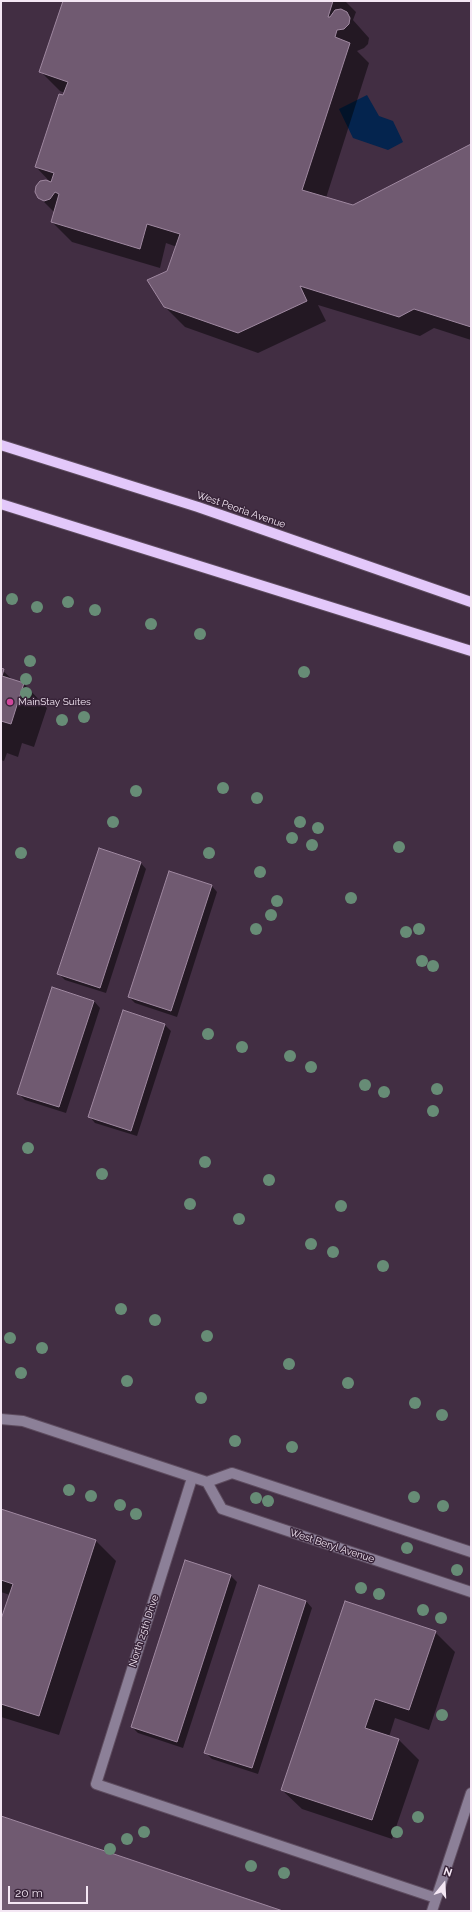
<!DOCTYPE html>
<style>
body{margin:0}
#map{position:relative;width:472px;height:1912px;overflow:hidden;background:#422e43;font-family:Raleway,sans-serif}
canvas{display:block}
.frame{position:absolute;inset:0;border:2px solid #f4e7f4;pointer-events:none}
.north{position:absolute;left:424px;top:1864px;width:40px;height:40px;-webkit-text-stroke:3px #382439;paint-order:stroke;rotate:18deg;font-size:11px;font-weight:700;line-height:16px;text-align:center;color:#f4e7f4}
.north::after{content:'';display:block;margin:auto;width:14px;height:18px;background:#f4e7f4;clip-path:polygon(50% 0,100% 100%,50% 72%,0 100%)}
.scale{position:absolute;left:8px;top:1886px;width:80px;height:18px;box-sizing:border-box;border:2px solid #f4e7f4;border-top:0;padding-left:5px;font-size:12px;line-height:14px;white-space:nowrap;color:#f4e7f4;-webkit-text-stroke:3px #382439;paint-order:stroke}
</style>
<div id="map">
<canvas width="472" height="1912"></canvas>
<div class="frame"></div>
<div class="north">N</div>
<div class="scale">20 m</div>
</div>
<script>
const ctx = document.querySelector('canvas').getContext('2d');
ctx.lineJoin = 'round';
function fillPath(path, color) { ctx.fillStyle = color; ctx.fill(path, 'evenodd'); }
const toPath = rows => new Path2D(rows.map(r => 'M' + r).join(''));
function strokePath(path, color, width, dash) { ctx.strokeStyle = color; ctx.lineWidth = width; ctx.lineCap = dash ? 'butt' : 'round'; ctx.setLineDash(dash || []); ctx.stroke(path); }
function drawText(font, color, halo, rows, align = 'center') {
  ctx.font = font + ' Raleway,sans-serif'; ctx.lineWidth = 3; ctx.setLineDash([]); ctx.textBaseline = 'middle'; ctx.strokeStyle = halo; ctx.fillStyle = color; for (const [text, x, y, turn = 0] of rows) {
    ctx.save(); ctx.translate(x, y); ctx.rotate((+turn || 0) * Math.PI / 180); ctx.textAlign = isNaN(turn) ? turn : align; if (halo) ctx.strokeText(text, 0, 0); ctx.fillText(text, 0, 0); ctx.restore();
  }
}
fillPath(toPath([
 [367,95,379,116,393,121,403,142,388,150,353,138,339,109]
]), '#04244e');
fillPath(toPath([
 [64,1,345,1,356,12,353,20,369,38,368,44,364,48,357,51,369,63,326,198,353,206,471,145,471,340,434,328,420,336,318,305,326,321,258,353,185,327,164,306,168,272,177,247,166,243,160,268,72,242,52,222,55,213,39,197,52,184,36,167,65,93,60,91,40,71],
 [1,669,15,682,24,684,47,708,34,747,22,743,18,757,7,753,4,761,1,760],
 [140,862,146,869,106,993,65,980,59,974],
 [211,885,217,892,177,1017,135,1003,129,997],
 [94,1001,100,1008,66,1113,25,1100,19,1094],
 [123,1011,165,1025,171,1031,137,1136,95,1123,89,1116],
 [1,1510,96,1541,116,1561,59,1735,1,1717,1,1622,10,1595,1,1592],
 [186,1561,231,1576,237,1582,183,1748,138,1733,132,1727],
 [306,1601,312,1608,258,1774,212,1759,205,1752],
 [435,1632,455,1652,429,1730,395,1718,389,1737,399,1740,419,1760,392,1839,302,1809,282,1790]
]), '#0007');
const building = toPath([
 [63,1,333,1,328,17,330,17,335,10,341,9,347,12,350,18,349,24,344,29,337,30,335,37,350,43,302,190,353,205,471,144,471,327,414,309,399,317,300,286,307,301,238,333,164,307,147,280,167,271,180,234,147,224,140,249,51,222,59,194,55,192,50,199,44,201,38,198,35,192,36,186,40,181,46,180,51,182,54,173,35,167,59,94,63,95,68,82,39,72,63,1],
 [1,668,4,669,2,676,24,683,11,724,1,721,1,668],
 [99,848,141,862,100,988,57,974,99,848],
 [169,871,212,885,171,1011,128,997,169,871],
 [52,987,94,1001,59,1107,17,1094,52,987],
 [123,1010,165,1024,131,1131,88,1117,123,1010],
 [1,1509,96,1540,39,1716,1,1704,1,1619,13,1584,1,1580,1,1509],
 [185,1560,231,1575,177,1742,131,1727,185,1560],
 [259,1585,306,1601,252,1768,204,1753,259,1585],
 [345,1601,436,1631,409,1710,375,1699,365,1728,399,1739,372,1820,281,1790,345,1601],
 [1,1816,283,1911,1,1911,1,1816]
]);
fillPath(building, '#705a71');
strokePath(building, '#9f88a0', 1);
const minor = toPath([
 [1,1419,23,1421,207,1482,232,1473,471,1552],
 [192,1478,96,1784,436,1898],
 [207,1482,222,1509,471,1592],
 [432,1911,471,1793]
]);
const major = toPath([
 [1,445,198,507,471,602],
 [1,504,471,651]
]);
strokePath(minor, '#5e4c5f', 12);
strokePath(major, '#5e4c5f', 12);
strokePath(minor, '#8c8098', 10);
strokePath(major, '#e3c8fa', 10);
ctx.fillStyle = '#678c76';
for (const [x, y] of [
 [12,599],
 [68,602],
 [37,607],
 [95,610],
 [151,624],
 [200,634],
 [30,661],
 [304,672],
 [26,679],
 [26,693],
 [84,717],
 [62,720],
 [223,788],
 [136,791],
 [257,798],
 [113,822],
 [300,822],
 [318,828],
 [292,838],
 [312,845],
 [399,847],
 [21,853],
 [209,853],
 [260,872],
 [351,898],
 [277,901],
 [271,915],
 [256,929],
 [419,929],
 [406,932],
 [422,961],
 [433,966],
 [208,1034],
 [242,1047],
 [290,1056],
 [311,1067],
 [365,1085],
 [437,1089],
 [384,1092],
 [433,1111],
 [28,1148],
 [205,1162],
 [102,1174],
 [269,1180],
 [190,1204],
 [341,1206],
 [239,1219],
 [311,1244],
 [333,1252],
 [383,1266],
 [121,1309],
 [155,1320],
 [207,1336],
 [10,1338],
 [42,1348],
 [289,1364],
 [21,1373],
 [127,1381],
 [348,1383],
 [201,1398],
 [415,1403],
 [442,1415],
 [235,1441],
 [292,1447],
 [69,1490],
 [91,1496],
 [414,1497],
 [256,1498],
 [268,1501],
 [120,1505],
 [443,1506],
 [136,1514],
 [407,1548],
 [457,1570],
 [361,1588],
 [379,1594],
 [423,1610],
 [441,1618],
 [442,1715],
 [418,1817],
 [144,1832],
 [397,1832],
 [127,1839],
 [110,1849],
 [251,1866],
 [284,1873]
]) { ctx.beginPath(); ctx.arc(x, y, 6, 0, 2 * Math.PI); ctx.fill(); }
for (const [x, y, r, color] of [
 [10,702,4,"#d1479c"]
]) { const dot = new Path2D(); dot.arc(x, y, r, 0, 2 * Math.PI); ctx.fillStyle = color; ctx.fill(dot); strokePath(dot, '#382439', 1.5); }
drawText('10px', '#f4e7f4', '#382439', [
 ["West Peoria Avenue",241,510,19],
 ["West Beryl Avenue",332,1546,18],
 ["North 25th Drive",144,1631,-72]
]);
drawText('10px', '#f4e7f4', '#382439', [
 ["MainStay Suites",18,702]
], 'left');
</script>
